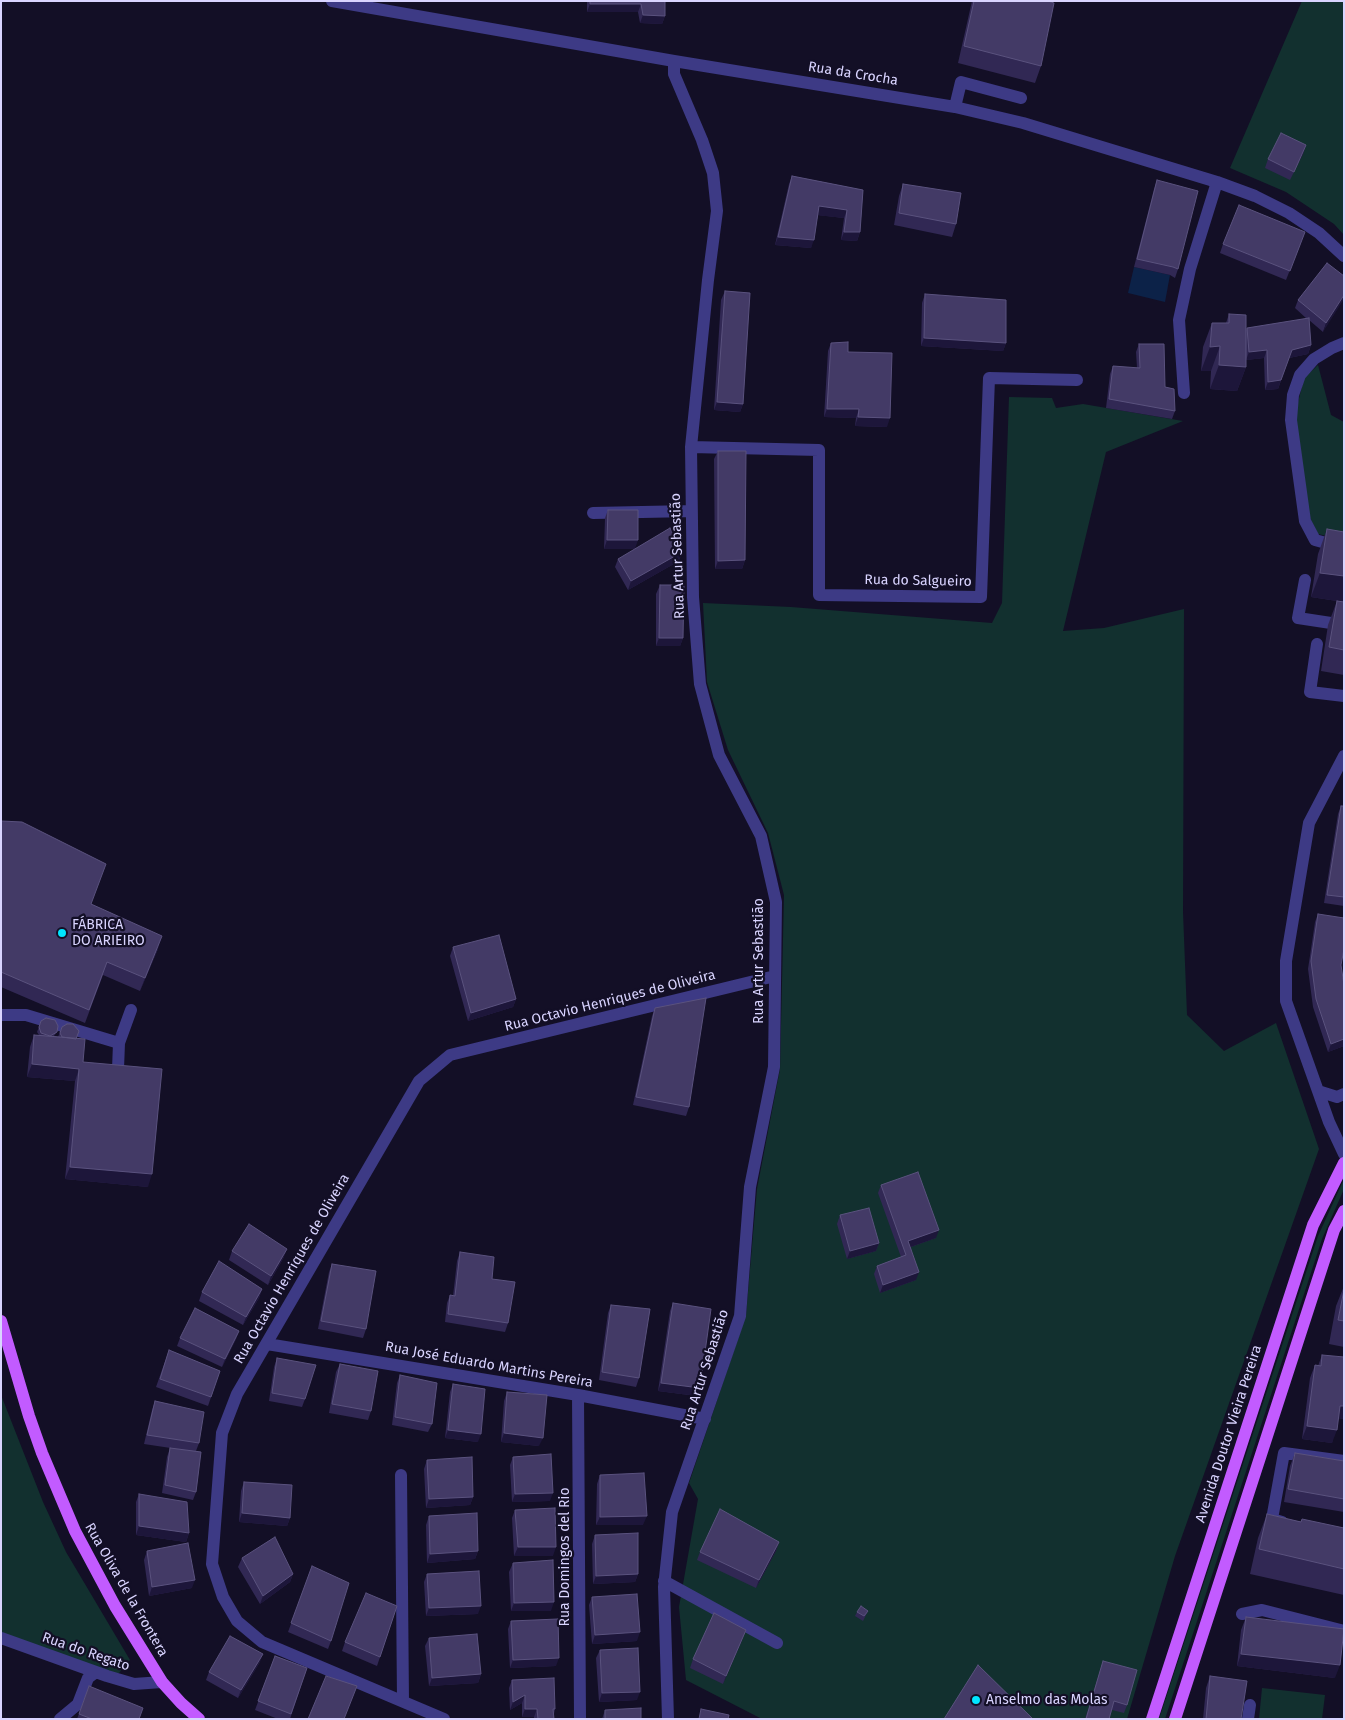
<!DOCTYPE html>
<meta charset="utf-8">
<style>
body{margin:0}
#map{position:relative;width:1345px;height:1720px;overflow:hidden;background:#130f26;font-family:"Fira Sans",sans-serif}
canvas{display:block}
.frame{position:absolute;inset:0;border:2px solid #d9d4ff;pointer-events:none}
</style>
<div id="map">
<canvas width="1345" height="1720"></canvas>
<div class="frame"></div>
</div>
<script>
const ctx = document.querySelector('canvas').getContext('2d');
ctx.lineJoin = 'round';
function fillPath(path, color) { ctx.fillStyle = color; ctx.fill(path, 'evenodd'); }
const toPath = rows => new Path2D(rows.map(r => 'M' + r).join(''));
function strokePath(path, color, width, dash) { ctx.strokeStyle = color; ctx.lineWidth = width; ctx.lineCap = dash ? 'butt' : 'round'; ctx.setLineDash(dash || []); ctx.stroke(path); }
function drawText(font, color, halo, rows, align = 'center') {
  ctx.font = font + ' "Fira Sans",sans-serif'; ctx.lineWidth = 4.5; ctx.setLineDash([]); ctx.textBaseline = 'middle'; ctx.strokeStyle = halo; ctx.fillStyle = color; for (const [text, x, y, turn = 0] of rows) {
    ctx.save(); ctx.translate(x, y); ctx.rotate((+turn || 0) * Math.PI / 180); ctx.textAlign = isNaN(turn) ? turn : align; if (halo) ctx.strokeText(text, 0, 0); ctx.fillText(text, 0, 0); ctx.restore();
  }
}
fillPath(toPath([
 [1302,1,1344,1,1344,235,1334,224,1286,192,1230,168],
 [1318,365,1331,415,1344,422,1344,540,1318,534,1310,518,1294,419,1304,378],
 [1009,397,1052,398,1056,408,1083,404,1183,421,1106,452,1063,631,1104,628,1184,609,1183,912,1187,1015,1224,1051,1276,1023,1319,1149,1175,1556,1127,1719,762,1719,686,1680,679,1607,698,1499,689,1483,746,1315,757,1189,780,1069,784,895,768,833,728,750,707,682,703,603,791,607,992,623,1002,603],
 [1344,1179,1344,1189,1322,1239,1165,1719,1159,1719,1318,1236],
 [1,1395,43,1502,66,1552,130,1660,119,1673,108,1674,1,1635],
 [1262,1688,1325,1695,1322,1719,1259,1719]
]), '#12302f');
fillPath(toPath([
 [1134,267,1170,275,1165,302,1128,293]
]), '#0c2248');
strokePath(toPath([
 [332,1,674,61,955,107,1023,123,1217,182,1255,196,1289,213,1319,233,1344,256],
 [955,107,961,82,1021,98],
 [1344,343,1332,348,1314,359,1300,375,1293,395,1291,420,1305,521,1315,540,1344,548],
 [1184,393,1179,320,1190,269,1217,182],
 [691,447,819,450,819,595,981,597,989,378,1077,380],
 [593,513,691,511],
 [1305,580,1298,618,1344,625],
 [1317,644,1310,692,1344,696],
 [1344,756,1309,823,1286,961,1286,1001,1329,1122,1344,1154],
 [1,1015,26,1015,119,1043,118,1069],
 [119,1043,131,1010],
 [1318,1091,1337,1097,1344,1094],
 [267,1344,578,1395,705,1419],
 [578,1395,580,1719],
 [401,1475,403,1701],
 [1282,1522,1272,1519,1284,1453,1344,1461],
 [664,1581,777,1643],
 [1242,1614,1262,1610,1344,1631],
 [1,1638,107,1676,134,1684,162,1682],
 [60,1719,78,1704,88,1678,96,1672],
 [444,1719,262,1642,237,1621,223,1597,212,1564,222,1433,237,1394,419,1081,450,1055,775,976],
 [668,1719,664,1587,672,1512,740,1316,750,1187,774,1067,776,902,761,836,719,755,700,684,693,597,691,447,708,280,717,211,713,173,702,140,674,74,674,61],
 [1248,1719,1250,1705]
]), '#3d3a85', 12);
strokePath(toPath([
 [1,1321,29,1416,42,1453,75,1531,115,1606,162,1682,181,1703,199,1719],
 [1152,1719,1313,1225,1344,1163],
 [1175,1719,1334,1230,1344,1211]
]), '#c25bff', 12);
fillPath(toPath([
 [587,1,665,1,665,16,662,24,640,23,638,12,587,12],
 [972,1,1048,1,1041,66,1035,83,958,63],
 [1306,145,1303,154,1290,180,1265,168,1268,159],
 [792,176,863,190,860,232,857,241,841,240,844,218,818,215,811,248,775,245,789,184],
 [1157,180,1178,269,1175,278,1170,275,1134,267,1154,189],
 [903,184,956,224,952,237,894,225,899,196],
 [1305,232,1286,280,1220,253,1223,244],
 [1344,276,1323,332,1309,320,1311,345,1308,354,1289,358,1278,389,1265,390,1264,358,1246,360,1246,367,1237,391,1210,389,1211,371,1201,371,1203,347,1212,323,1226,323,1229,314,1246,330,1247,328,1307,319,1295,308,1298,300],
 [725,291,743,404,740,412,714,410,721,300],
 [925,294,1006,343,1003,351,921,346,922,303],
 [831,343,848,352,887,427,855,426,856,418,824,417,828,351],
 [1139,344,1165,387,1175,411,1172,419,1106,408,1110,374,1113,366,1137,368,1136,352],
 [718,451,745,560,742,569,715,569,714,459],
 [608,510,635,549,604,549,605,518],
 [1327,529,1344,602,1344,675,1321,671,1328,625,1337,601,1311,597,1318,554],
 [682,552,679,561,628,590,615,567,618,559],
 [660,585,683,638,680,646,656,646,656,594],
 [1341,806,1344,806,1344,906,1324,903,1338,814],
 [1,821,91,904,158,949,140,991,103,975,85,1023,1,987],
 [1318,914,1344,985,1344,1046,1328,1052,1313,1007,1308,969,1315,922],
 [453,947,516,999,513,1007,468,1021,450,956],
 [655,1008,689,1107,686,1116,633,1105,652,1016],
 [41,1021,57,1032,54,1036,58,1037,62,1027,76,1039,83,1062,148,1187,65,1179,75,1081,27,1077,30,1047,34,1035,39,1035,37,1032],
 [881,1185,936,1238,911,1247,916,1280,880,1293,874,1274,877,1266,901,1257,878,1193],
 [840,1215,879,1243,876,1251,847,1259,837,1224],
 [232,1251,284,1257,268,1285,229,1260],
 [460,1252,492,1279,508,1323,505,1332,445,1322,447,1303,450,1295,453,1296,457,1261],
 [332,1264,366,1329,363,1338,318,1329,329,1272],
 [1344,1286,1344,1347,1329,1344,1336,1306],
 [262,1289,259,1298,243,1325,199,1301,202,1292],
 [673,1303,697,1396,658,1391,670,1311],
 [611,1305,639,1378,636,1387,599,1380,608,1313],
 [239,1331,236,1339,222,1367,177,1346,180,1338],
 [169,1350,220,1371,208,1406,156,1387],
 [1322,1355,1344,1419,1338,1418,1332,1443,1302,1439,1310,1378,1315,1365,1318,1366],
 [277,1358,305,1399,302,1407,269,1401,274,1367],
 [340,1364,371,1411,368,1420,329,1413,336,1372],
 [400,1375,432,1424,428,1432,392,1425,397,1383],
 [453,1384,478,1442,445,1438,450,1392],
 [507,1392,539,1446,501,1442,504,1401],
 [155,1401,199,1443,196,1451,196,1492,193,1500,162,1493,167,1457,170,1448,184,1450,144,1444,152,1410],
 [1295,1453,1344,1461,1344,1512,1284,1502,1290,1466],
 [513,1457,550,1501,512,1502,510,1465],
 [427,1460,473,1497,470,1505,426,1508,424,1469],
 [600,1475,643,1525,596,1525,597,1484],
 [244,1482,290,1518,287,1526,239,1522,241,1491],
 [139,1494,189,1533,186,1542,136,1535,136,1502],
 [515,1510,553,1556,514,1556,512,1518],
 [1267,1514,1301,1522,1344,1528,1344,1595,1250,1574,1258,1538],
 [429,1516,478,1551,475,1559,427,1563,426,1525],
 [595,1535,638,1574,635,1582,593,1584,592,1544],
 [779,1542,776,1551,756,1588,697,1560,700,1552],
 [147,1551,192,1588,149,1596,144,1560],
 [242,1558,293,1574,290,1582,260,1604,238,1567],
 [513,1563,551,1611,511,1611,509,1572],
 [312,1566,331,1641,328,1649,288,1632],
 [427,1574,478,1614,426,1616,424,1582],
 [592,1597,637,1641,592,1644,589,1605],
 [397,1606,377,1666,342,1651,345,1642],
 [868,1611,863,1621,855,1616,857,1612],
 [1246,1617,1335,1678,1237,1666,1241,1630],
 [511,1621,556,1666,510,1668,508,1629],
 [746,1630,723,1684,690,1668,693,1659],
 [429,1638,481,1674,478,1683,429,1686,425,1646],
 [600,1650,637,1700,599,1702,596,1658],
 [275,1656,307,1668,290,1719,278,1719,255,1710],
 [1103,1661,1127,1705,1124,1713,1112,1710,1109,1719,1085,1719],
 [260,1662,238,1698,206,1680,209,1672],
 [1210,1676,1241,1719,1203,1719,1206,1688],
 [512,1680,555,1709,554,1714,554,1719,534,1719,534,1717,522,1717,522,1703,510,1710,509,1688],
 [89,1686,139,1719,77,1719],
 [605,1710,641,1719,602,1719]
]), '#312854');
fillPath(toPath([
 [590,4,641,4,638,12,587,12],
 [643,15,665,16,662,24,640,23],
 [1306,145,1303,154,1290,180,1294,172],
 [819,206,847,210,844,218,816,215],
 [844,232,860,232,857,241,841,240],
 [778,237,814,240,811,248,775,245],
 [1344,295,1344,299,1323,332,1326,323],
 [924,338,1006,343,1003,351,921,346],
 [1311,345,1308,354,1289,358,1292,350],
 [1220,346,1211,371,1201,371,1210,347],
 [1267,350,1264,358,1246,360,1249,352],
 [1219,365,1246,367,1237,391,1210,389],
 [1281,380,1278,389,1265,390,1268,382],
 [717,402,743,404,740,412,714,410],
 [827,409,859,409,856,418,824,417],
 [858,417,890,418,887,427,855,426],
 [607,540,638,540,635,549,604,549],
 [682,552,679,561,628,590,631,581],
 [745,560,742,569,715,569,718,561],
 [1320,573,1344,576,1344,602,1311,597],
 [659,638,683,638,680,646,656,646],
 [162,936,158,949,140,991,145,978],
 [516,999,513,1007,468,1021,471,1013],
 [1344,1039,1344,1046,1328,1052,1331,1044],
 [32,1064,79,1069,75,1081,27,1077],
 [70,1167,152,1174,148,1187,65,1179],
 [939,1230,936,1238,905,1249,908,1241],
 [879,1243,876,1251,847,1259,850,1251],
 [287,1249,284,1257,268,1285,271,1276],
 [919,1272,916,1280,880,1293,883,1285],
 [262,1289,259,1298,243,1325,246,1317],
 [239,1331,236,1339,222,1367,225,1359],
 [661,1383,700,1388,697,1396,658,1391],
 [1340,1406,1344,1406,1344,1419,1335,1418],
 [1307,1426,1337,1430,1332,1443,1302,1439],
 [448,1430,481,1434,478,1442,445,1438],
 [504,1433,543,1438,539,1446,501,1442],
 [553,1493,550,1501,512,1502,515,1494],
 [473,1497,470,1505,426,1508,429,1499],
 [242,1513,290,1518,287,1526,239,1522],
 [647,1516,643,1525,596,1525,600,1517],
 [139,1526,189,1533,186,1542,136,1535],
 [779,1542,776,1551,756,1588,759,1580],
 [518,1547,556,1547,553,1556,514,1556],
 [478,1551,475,1559,427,1563,430,1554],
 [293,1574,290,1582,260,1604,263,1596],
 [638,1574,635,1582,593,1584,596,1576],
 [195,1580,192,1588,149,1596,152,1587],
 [554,1602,551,1611,511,1611,514,1603],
 [481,1606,478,1614,426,1616,429,1608],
 [746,1630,743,1638,723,1684,726,1676],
 [640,1632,637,1641,592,1644,595,1635],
 [263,1654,260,1662,238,1698,241,1690],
 [1241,1654,1340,1665,1335,1678,1237,1666],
 [559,1658,556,1666,510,1668,513,1660],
 [481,1674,478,1683,429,1686,432,1678],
 [640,1692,637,1700,599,1702,602,1693],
 [525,1695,522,1703,510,1710,513,1702],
 [525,1709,537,1709,534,1717,522,1717]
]), '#1d163a');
const building = toPath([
 [590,1,665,1,665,16,643,15,641,4,590,4,590,1],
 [974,1,1048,1,1054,3,1041,66,964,46,974,1],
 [1281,133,1306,145,1294,172,1268,159,1281,133],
 [792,176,863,190,860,232,844,232,847,210,819,206,814,240,778,237,792,176],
 [1157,180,1198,191,1178,269,1173,267,1137,259,1157,180],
 [903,184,961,193,956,224,899,213,903,184],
 [1239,205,1305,232,1290,271,1223,244,1239,205],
 [1327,263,1344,276,1344,295,1326,323,1298,300,1327,263],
 [725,291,750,293,743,404,717,402,725,291],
 [925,294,1006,300,1006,343,924,338,925,294],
 [1229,314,1246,315,1246,367,1219,365,1220,346,1210,347,1212,323,1229,323,1229,314],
 [1309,318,1311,345,1292,350,1281,380,1268,382,1267,350,1249,352,1247,328,1309,318],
 [848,342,848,352,892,353,890,418,858,417,859,409,827,409,831,343,848,342],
 [1139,344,1164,344,1165,387,1174,389,1175,411,1109,399,1113,366,1140,368,1139,344],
 [718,451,746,451,745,560,718,561,718,451],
 [608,510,638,510,638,540,607,540,608,510],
 [670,528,682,552,631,581,618,559,670,528],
 [1327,529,1344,532,1344,576,1320,573,1327,529],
 [660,585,684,585,683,638,659,638,660,585],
 [1337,601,1344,602,1344,650,1329,647,1337,601],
 [1341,806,1344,806,1344,897,1327,895,1341,806],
 [1,821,22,822,106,864,91,904,162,936,145,978,107,962,89,1010,1,972,1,821],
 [1318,914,1344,918,1344,949,1341,965,1344,985,1344,1039,1331,1044,1316,999,1311,961,1318,914],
 [499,935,516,999,471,1013,453,947,499,935],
 [706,998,689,1107,636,1097,655,1008,706,998],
 [46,1018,55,1020,58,1026,57,1032,50,1036,41,1033,39,1027,41,1021,46,1018],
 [67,1024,73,1024,79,1031,76,1039,62,1037,60,1033,62,1027,67,1024],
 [34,1035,85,1039,83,1062,162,1069,152,1174,70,1167,79,1069,32,1064,34,1035],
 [918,1172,939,1230,908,1241,919,1272,883,1285,877,1266,906,1255,881,1185,918,1172],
 [869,1208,879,1243,850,1251,840,1215,869,1208],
 [249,1224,287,1249,271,1276,232,1251,249,1224],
 [460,1252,494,1257,492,1279,515,1282,508,1323,448,1314,450,1295,455,1296,460,1252],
 [219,1261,262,1289,246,1317,202,1292,219,1261],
 [332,1264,376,1271,366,1329,321,1321,332,1264],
 [1344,1290,1344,1321,1338,1320,1344,1290],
 [673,1303,711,1309,700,1388,661,1383,673,1303],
 [611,1305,650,1309,639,1378,602,1372,611,1305],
 [195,1308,239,1331,225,1359,180,1338,195,1308],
 [169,1350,220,1371,211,1397,160,1379,169,1350],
 [1322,1355,1344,1357,1344,1406,1340,1406,1337,1430,1307,1426,1315,1365,1321,1366,1322,1355],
 [277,1358,316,1365,305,1399,272,1393,277,1358],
 [340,1364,378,1371,371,1411,332,1404,340,1364],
 [400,1375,437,1383,432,1424,395,1417,400,1375],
 [453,1384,485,1389,481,1434,448,1430,453,1384],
 [507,1392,547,1395,543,1438,504,1433,507,1392],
 [155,1401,204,1412,199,1443,147,1435,155,1401],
 [170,1448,201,1452,196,1492,165,1485,170,1448],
 [1295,1453,1344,1461,1344,1499,1288,1489,1295,1453],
 [551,1454,553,1493,515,1494,513,1457,551,1454],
 [472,1457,473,1497,429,1499,427,1460,472,1457],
 [644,1473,647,1516,600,1517,600,1475,644,1473],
 [244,1482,292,1485,290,1518,242,1513,244,1482],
 [139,1494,187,1502,189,1533,139,1526,139,1494],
 [555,1508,556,1547,518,1547,515,1510,555,1508],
 [720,1509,779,1542,759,1580,700,1552,720,1509],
 [477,1513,478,1551,430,1554,429,1516,477,1513],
 [1267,1514,1301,1522,1302,1519,1344,1528,1344,1569,1259,1549,1267,1514],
 [638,1533,638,1574,596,1576,595,1535,638,1533],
 [275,1537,293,1574,263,1596,242,1558,275,1537],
 [188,1543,195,1580,152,1587,147,1551,188,1543],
 [553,1560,554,1602,514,1603,513,1563,553,1560],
 [312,1566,349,1583,331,1641,291,1623,312,1566],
 [479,1571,481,1606,429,1608,427,1574,479,1571],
 [366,1593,397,1606,380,1657,345,1642,366,1593],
 [637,1594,640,1632,595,1635,592,1597,637,1594],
 [861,1606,868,1611,864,1616,857,1612,861,1606],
 [714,1613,746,1630,726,1676,693,1659,714,1613],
 [1246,1617,1344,1629,1340,1665,1241,1654,1246,1617],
 [558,1619,559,1658,513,1660,511,1621,558,1619],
 [477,1634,481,1674,432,1678,429,1638,477,1634],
 [230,1636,263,1654,241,1690,209,1672,230,1636],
 [638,1648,640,1692,602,1693,600,1650,638,1648],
 [275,1656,307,1668,291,1714,258,1701,275,1656],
 [1103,1661,1137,1670,1127,1705,1114,1701,1109,1719,1086,1719,1103,1661],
 [978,1665,1033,1719,944,1719,978,1665],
 [326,1676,357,1686,344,1719,308,1719,326,1676],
 [1210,1676,1247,1681,1241,1719,1206,1719,1210,1676],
 [554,1678,555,1709,553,1709,554,1719,538,1719,537,1709,525,1709,525,1695,513,1702,512,1680,554,1678],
 [89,1686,143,1708,139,1719,92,1719,79,1714,89,1686],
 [641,1708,641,1719,605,1719,605,1710,641,1708],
 [701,1709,729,1715,728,1719,699,1719,701,1709]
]);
fillPath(building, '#433a66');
strokePath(building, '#5a527e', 1);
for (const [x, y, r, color] of [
 [62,933,5,"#00e5ff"],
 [976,1700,5,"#00e5ff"]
]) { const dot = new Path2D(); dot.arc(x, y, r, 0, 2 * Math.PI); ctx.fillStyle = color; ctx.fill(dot); strokePath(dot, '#130f26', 2); }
drawText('14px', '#d9d4ff', '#130f26', [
 ["Rua da Crocha",853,74,9],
 ["Rua Artur Sebastião",678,556,-92],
 ["Rua do Salgueiro",918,581,1],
 ["Rua Artur Sebastião",759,961,-90],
 ["Rua Octavio Henriques de Oliveira",610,1001,-14],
 ["Rua Octavio Henriques de Oliveira",292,1269,-60],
 ["Rua José Eduardo Martins Pereira",489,1365,10],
 ["Rua Artur Sebastião",705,1370,-72],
 ["Avenida Doutor Vieira Pereira",1229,1434,-72],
 ["Rua Domingos del Rio",565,1557,-90],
 ["Rua Oliva de la Frontera",126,1590,60],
 ["Rua do Regato",86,1652,19]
]);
drawText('14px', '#d9d4ff', '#130f26', [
 ["FÁBRICA",72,925],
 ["DO ARIEIRO",72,941],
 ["Anselmo das Molas",986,1700]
], 'left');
</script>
